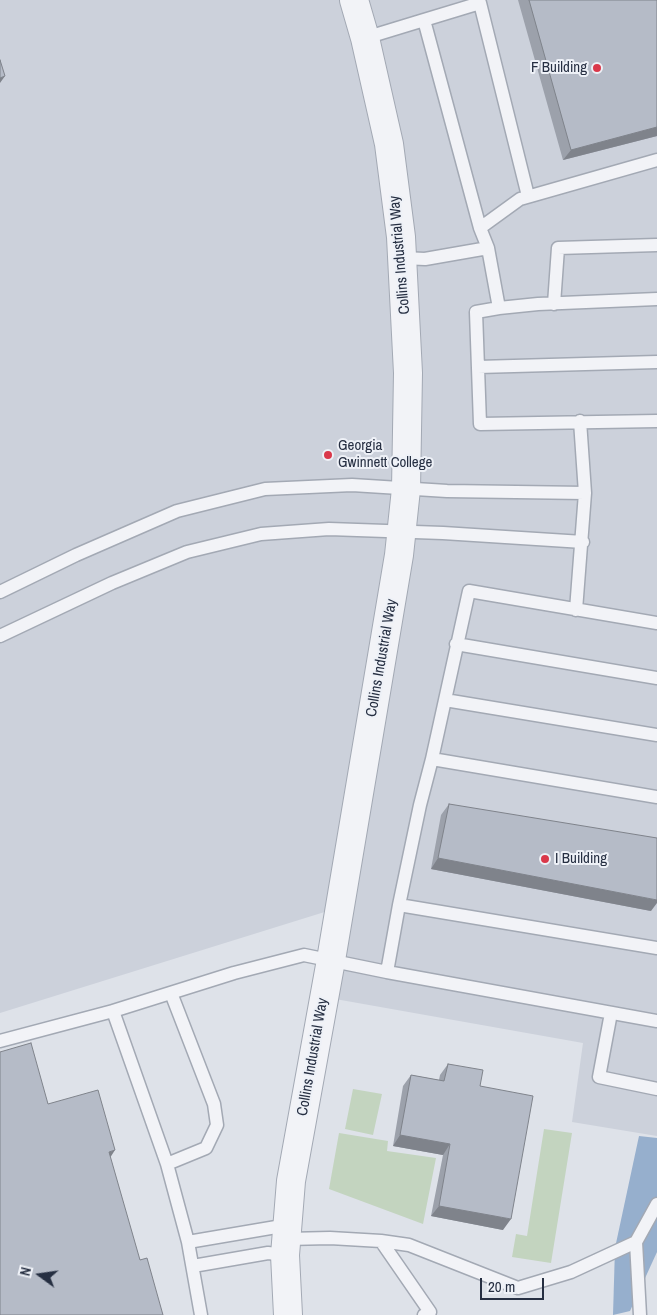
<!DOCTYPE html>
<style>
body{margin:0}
#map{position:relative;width:657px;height:1315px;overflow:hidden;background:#dee2e9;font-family:"Archivo Narrow",sans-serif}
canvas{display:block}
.north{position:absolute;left:15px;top:1250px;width:50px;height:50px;-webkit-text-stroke:4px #eef1f7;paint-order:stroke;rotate:284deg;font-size:14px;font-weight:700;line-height:20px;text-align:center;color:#262f42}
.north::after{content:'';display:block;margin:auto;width:18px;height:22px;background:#262f42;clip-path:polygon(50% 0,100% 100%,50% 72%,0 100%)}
.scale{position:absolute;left:480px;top:1278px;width:64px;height:22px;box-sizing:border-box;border:2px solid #262f42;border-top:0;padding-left:6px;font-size:15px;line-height:18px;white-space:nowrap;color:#262f42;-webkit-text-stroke:4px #eef1f7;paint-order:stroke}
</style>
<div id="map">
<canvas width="657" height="1315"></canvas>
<div class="north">N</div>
<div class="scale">20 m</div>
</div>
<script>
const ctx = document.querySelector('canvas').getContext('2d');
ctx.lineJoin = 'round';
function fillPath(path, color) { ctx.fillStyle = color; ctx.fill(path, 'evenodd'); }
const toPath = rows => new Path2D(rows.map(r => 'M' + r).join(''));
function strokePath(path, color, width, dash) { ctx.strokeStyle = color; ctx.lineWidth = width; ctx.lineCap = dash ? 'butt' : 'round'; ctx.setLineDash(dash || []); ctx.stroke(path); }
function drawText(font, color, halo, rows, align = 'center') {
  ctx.font = font + ' "Archivo Narrow",sans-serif'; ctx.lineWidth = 4; ctx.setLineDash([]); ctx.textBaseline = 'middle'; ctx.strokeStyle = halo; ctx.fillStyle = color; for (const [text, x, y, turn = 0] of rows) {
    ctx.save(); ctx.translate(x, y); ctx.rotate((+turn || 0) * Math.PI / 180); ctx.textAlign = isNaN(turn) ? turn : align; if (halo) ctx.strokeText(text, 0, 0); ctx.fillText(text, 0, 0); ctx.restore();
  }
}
fillPath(toPath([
 [0,0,657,0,657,1136,572,1122,583,1043,324,997,331,910,0,1013]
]), '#ccd1db');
fillPath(toPath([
 [353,1089,382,1094,373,1135,345,1129],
 [544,1129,572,1133,551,1263,512,1257,516,1234,527,1236],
 [339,1133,388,1141,387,1151,436,1158,423,1224,329,1189]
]), '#c3d4bf');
fillPath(toPath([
 [639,1136,657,1138,657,1252,630,1311,613,1315,615,1248]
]), '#96afcd');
const service = toPath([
 [365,38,424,20],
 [657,160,520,199,480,228,488,248,499,308,538,304,657,299],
 [480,228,424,20,480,3,528,196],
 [402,258,425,259,488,248],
 [554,304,558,248,657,245],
 [499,308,476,312,480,424,657,421],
 [478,367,657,362],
 [0,592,76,555,177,511,265,489,352,485,447,491,585,493],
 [576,610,585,493,580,421],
 [657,623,469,591,432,759,657,797],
 [0,636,112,583,187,552,261,534,329,529,443,533,583,542],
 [456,644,657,678],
 [445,700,657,735],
 [399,905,420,805,432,759],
 [387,972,399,905,657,948],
 [113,1011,234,973,304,955,387,972,657,1021],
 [611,1013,599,1077,657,1089],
 [0,1041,113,1011,167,1164,188,1242,201,1315],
 [167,1164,206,1148,217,1125,214,1104,171,993],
 [287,1239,330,1238,381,1241,430,1312,424,1315],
 [381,1241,409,1245,518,1288,571,1272,636,1242,657,1204],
 [188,1242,288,1225],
 [636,1242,640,1315],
 [193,1266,268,1253,285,1255]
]);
const tertiary = toPath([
 [288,1315,285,1255,291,1181,331,960,399,555,406,489,408,373,401,237,389,144,365,38,354,0]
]);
strokePath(service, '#a3a9b4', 15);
strokePath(tertiary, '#a3a9b4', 30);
strokePath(service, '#f2f3f7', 12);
strokePath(tertiary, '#f2f3f7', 28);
fillPath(toPath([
 [518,0,657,0,657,136,563,160],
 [449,804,651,911,431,869,441,815],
 [448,1064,480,1086,503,1230,431,1216,443,1155,393,1146,403,1086,411,1075,439,1080,440,1075]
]), '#9ca1ab');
fillPath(toPath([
 [5,76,0,83,0,78],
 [657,127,657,136,563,160,571,150],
 [438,858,657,900,657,903,651,911,431,869],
 [400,1135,450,1144,443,1155,393,1146],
 [115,1150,108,1161,109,1152],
 [439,1206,511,1219,503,1230,431,1216]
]), '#7f838b');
const building = toPath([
 [529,0,657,0,657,127,571,150,529,0],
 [0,60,5,76,0,78,0,60],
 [449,804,657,838,657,900,438,858,449,804],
 [31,1043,48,1104,98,1090,115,1150,109,1152,140,1260,147,1258,163,1315,0,1315,0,1052,31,1043],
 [448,1064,483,1070,480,1086,533,1096,511,1219,439,1206,450,1144,400,1135,411,1075,444,1081,448,1064]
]);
fillPath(building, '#b5bbc7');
strokePath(building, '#7f838b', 1);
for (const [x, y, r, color] of [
 [597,68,5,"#da384a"],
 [328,455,5,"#da384a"],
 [545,859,5,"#da384a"]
]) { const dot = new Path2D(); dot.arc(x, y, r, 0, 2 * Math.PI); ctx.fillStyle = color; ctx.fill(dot); strokePath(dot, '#eef1f7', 2); }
drawText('15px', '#262f42', '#eef1f7', [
 ["F Building",587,68,"right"],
 ["Georgia",338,446],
 ["Gwinnett College",338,463],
 ["I Building",555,859]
], 'left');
drawText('15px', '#262f42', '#eef1f7', [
 ["Collins Industrial Way",400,255,-95],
 ["Collins Industrial Way",382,658,-80],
 ["Collins Industrial Way",313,1057,-80]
]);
</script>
